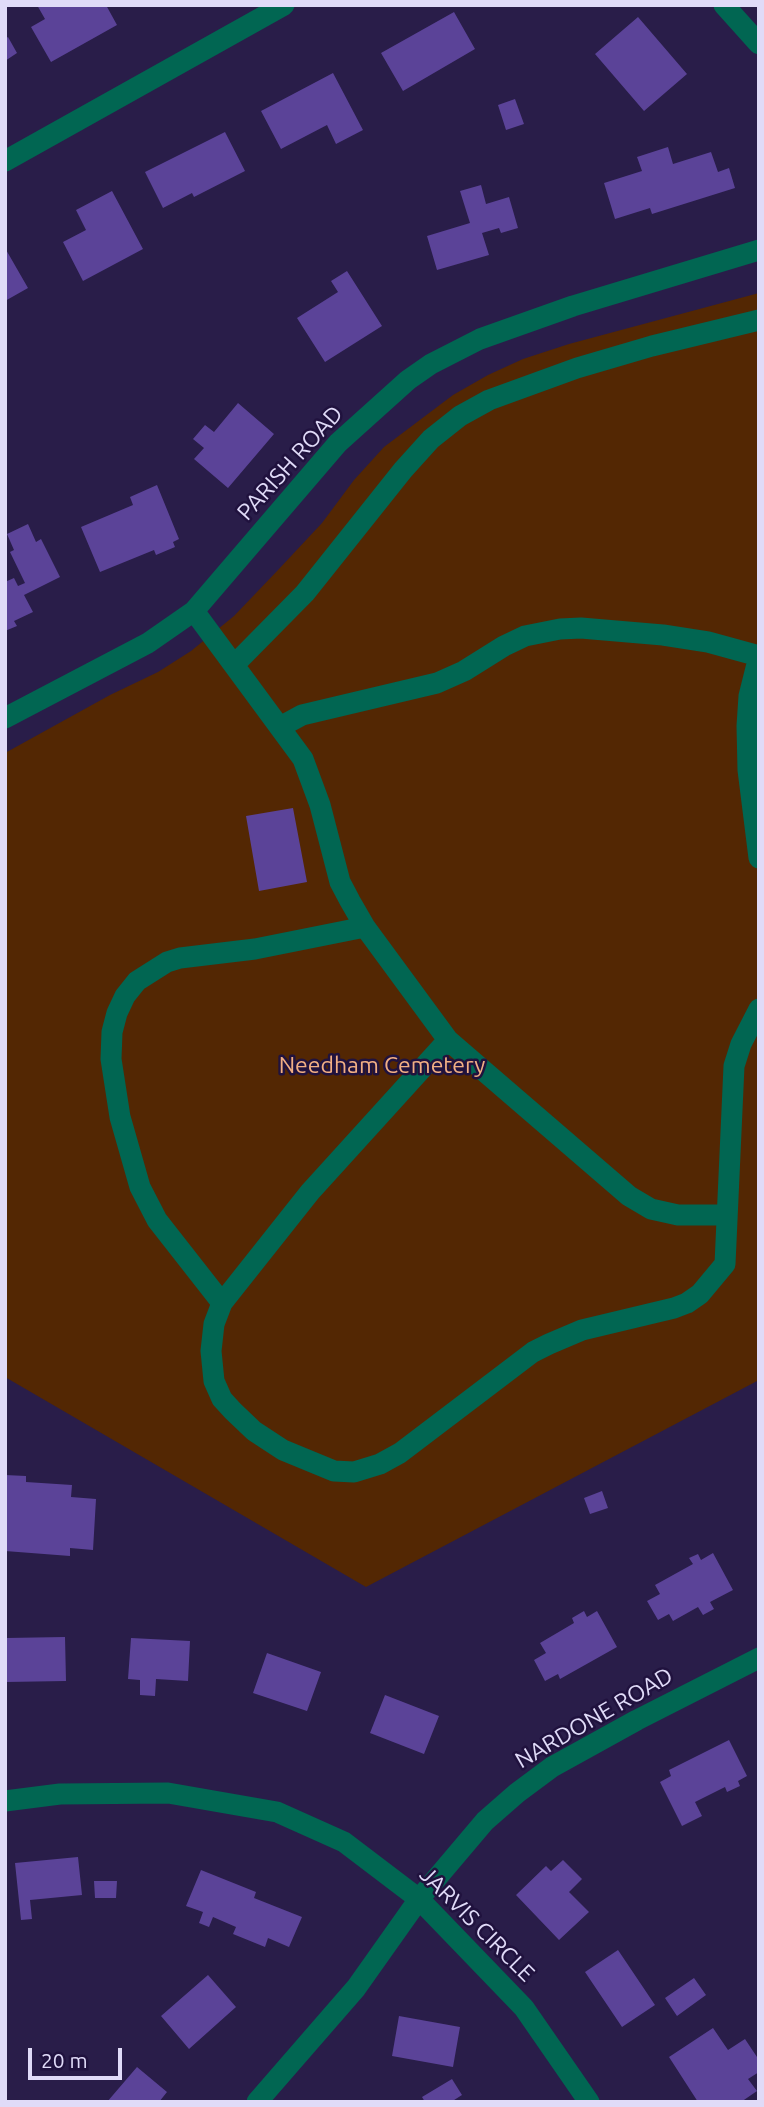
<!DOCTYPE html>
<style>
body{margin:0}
#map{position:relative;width:764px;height:2107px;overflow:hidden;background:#291d49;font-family:Ubuntu,sans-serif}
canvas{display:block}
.frame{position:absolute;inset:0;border:7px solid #e0dbf8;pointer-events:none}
.scale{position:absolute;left:28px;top:2048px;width:94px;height:32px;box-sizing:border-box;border:4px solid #e0dbf8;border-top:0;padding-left:9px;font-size:21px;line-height:24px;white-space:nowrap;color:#e0dbf8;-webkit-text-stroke:5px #20123e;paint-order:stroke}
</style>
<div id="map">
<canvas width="764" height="2107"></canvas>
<div class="frame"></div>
<div class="scale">20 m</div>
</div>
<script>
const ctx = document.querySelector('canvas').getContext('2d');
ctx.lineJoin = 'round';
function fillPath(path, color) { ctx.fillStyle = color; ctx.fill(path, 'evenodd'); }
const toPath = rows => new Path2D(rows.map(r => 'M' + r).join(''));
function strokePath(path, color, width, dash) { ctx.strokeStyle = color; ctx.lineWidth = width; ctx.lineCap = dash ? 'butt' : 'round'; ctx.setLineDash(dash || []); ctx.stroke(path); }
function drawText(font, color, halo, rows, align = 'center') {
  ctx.font = font + ' Ubuntu,sans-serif'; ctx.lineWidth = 5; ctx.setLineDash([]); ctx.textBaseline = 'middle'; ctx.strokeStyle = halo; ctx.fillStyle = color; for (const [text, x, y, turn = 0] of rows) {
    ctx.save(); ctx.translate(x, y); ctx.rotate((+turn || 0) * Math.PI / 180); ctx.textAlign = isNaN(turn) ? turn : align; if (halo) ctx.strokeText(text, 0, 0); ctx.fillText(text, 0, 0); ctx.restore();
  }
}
fillPath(toPath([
 [759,293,759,1380,366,1587,5,1377,5,753,110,695,158,672,191,651,234,616,278,570,322,523,354,480,384,447,453,395,488,375,523,359,569,344]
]), '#532703');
fillPath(toPath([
 [37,5,106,5,117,25,51,62,31,27,45,19],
 [454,12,475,49,403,91,381,53],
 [638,17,687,74,644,111,595,54],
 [8,37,17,53,5,61,5,39],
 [333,73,363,130,336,144,327,125,281,149,261,111],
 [515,99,524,124,506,130,498,105],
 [225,132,245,171,194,197,192,193,163,208,145,172],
 [668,147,673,164,711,152,718,172,729,168,735,188,652,214,650,208,615,219,604,183,642,171,637,157],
 [481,185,486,204,509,197,518,228,501,233,499,228,482,233,489,255,437,270,427,236,470,223,460,191],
 [112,191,143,249,83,281,63,242,86,230,76,210],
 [5,248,28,288,5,301],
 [347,271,382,326,325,362,297,318,338,292,331,281],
 [238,403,274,434,228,488,194,459,204,448,193,439,205,425,214,432],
 [157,485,179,539,173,542,175,547,156,555,154,550,100,572,81,527,133,505,130,497],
 [28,524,36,542,41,539,60,577,24,595,33,612,14,621,17,626,5,631,5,582,14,578,18,586,25,583,10,552,14,550,7,534],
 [293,808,307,882,259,891,246,816],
 [5,1475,26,1476,26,1482,72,1485,71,1497,96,1499,93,1550,70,1548,70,1556,5,1551],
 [602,1491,608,1508,590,1514,584,1498],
 [713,1553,733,1590,710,1602,714,1609,703,1615,698,1607,673,1621,669,1614,658,1620,647,1601,660,1594,655,1585,693,1564,689,1558,698,1554,701,1560],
 [584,1611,587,1617,597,1611,617,1647,560,1679,558,1674,545,1681,534,1660,546,1653,540,1643,574,1623,572,1618],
 [65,1637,66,1681,6,1682,6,1638],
 [131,1638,190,1641,188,1681,156,1679,155,1696,140,1695,140,1680,128,1679],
 [267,1653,321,1672,307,1711,253,1693],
 [385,1695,439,1716,424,1754,370,1733],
 [729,1740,747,1776,738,1781,740,1786,727,1792,725,1787,695,1802,702,1816,682,1826,660,1782,671,1776,669,1770],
 [78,1857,82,1895,30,1900,32,1919,21,1920,15,1863],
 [563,1860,582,1879,569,1892,589,1912,559,1940,516,1895,546,1866,551,1871],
 [201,1870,256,1892,254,1898,302,1917,289,1947,268,1938,265,1947,233,1934,236,1927,213,1917,209,1927,199,1923,203,1912,186,1906],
 [94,1881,117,1881,116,1898,95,1898],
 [618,1950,655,2005,622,2027,585,1972],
 [208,1975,236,2007,189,2049,161,2016],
 [694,1978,706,1995,677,2016,665,1998],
 [399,2016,460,2027,453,2067,392,2056],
 [713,2028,728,2050,745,2039,759,2060,759,2072,748,2079,757,2091,741,2102,698,2102,669,2057],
 [137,2067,167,2092,159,2102,107,2102],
 [452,2079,462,2095,451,2102,425,2102,422,2097]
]), '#5b4398');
strokePath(toPath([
 [724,5,759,44],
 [5,161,284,5],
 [194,611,303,759,320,805,340,882,350,901,365,927,448,1040],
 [759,656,749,696,747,726,748,770,759,858],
 [235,664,305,593,403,470,431,439,460,416,489,400,577,368,652,346,759,320],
 [5,718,148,643,194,611,338,443,408,380,431,364,480,339,573,306,759,250],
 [280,727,302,715,437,683,464,671,504,646,525,636,560,629,581,628,663,635,708,642,759,656],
 [726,1215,678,1215,651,1209,629,1196,448,1040,310,1192,222,1303,214,1324,211,1351,214,1381,222,1399,233,1411,254,1431,283,1450,334,1471,354,1472,380,1464,400,1453,533,1352,549,1344,582,1330,674,1308,687,1303,700,1294,725,1264,734,1066,741,1044,759,1009],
 [222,1303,157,1220,140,1187,120,1117,111,1059,112,1032,117,1013,125,996,137,981,167,962,180,958,255,949,365,927],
 [5,1801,60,1794,168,1793,277,1812,344,1842,419,1899,524,2008,589,2102],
 [257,2102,356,1988,419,1899,485,1821,517,1793,552,1767,637,1720,759,1658]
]), '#016652', 21);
drawText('23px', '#e0dbf8', '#20123e', [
 ["PARISH ROAD",290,463,-48],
 ["NARDONE ROAD",594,1718,-30],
 ["JARVIS CIRCLE",477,1924,45]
]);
drawText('23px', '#f2af84', '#20123e', [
 ["Needham Cemetery",382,1065]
]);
</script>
